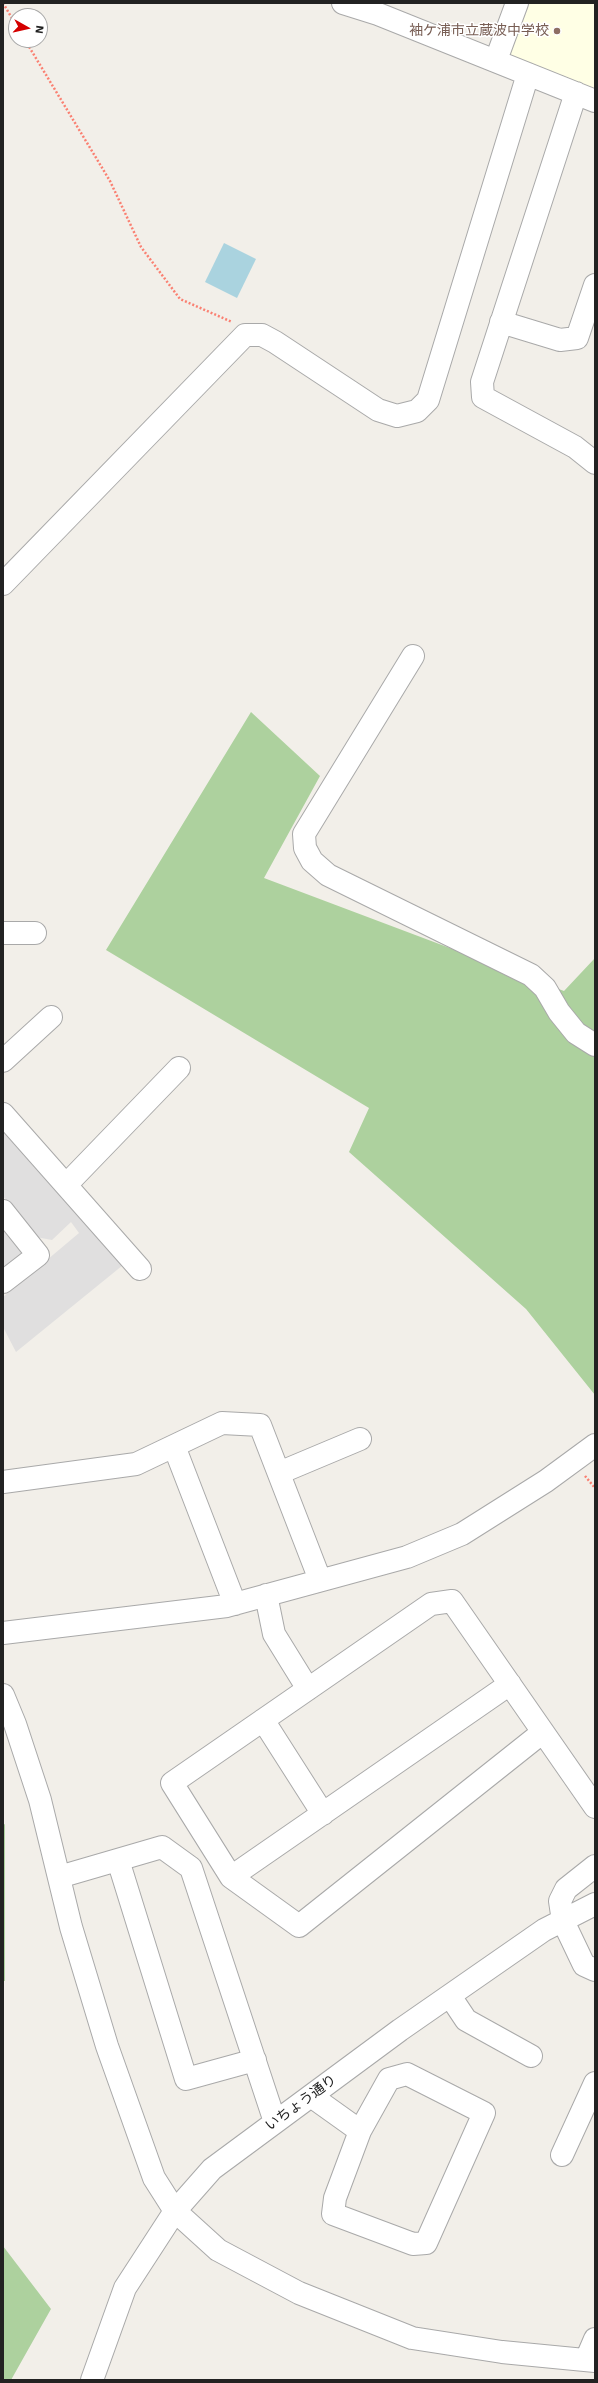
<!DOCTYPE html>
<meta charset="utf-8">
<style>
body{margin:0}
#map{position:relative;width:598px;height:2383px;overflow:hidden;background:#f2efe9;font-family:"Work Sans",sans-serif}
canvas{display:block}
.frame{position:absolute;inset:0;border:4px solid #222;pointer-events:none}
.north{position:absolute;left:8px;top:8px;width:40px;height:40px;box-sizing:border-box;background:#fff;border:1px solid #a7a7a7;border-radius:50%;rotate:98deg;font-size:11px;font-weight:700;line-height:16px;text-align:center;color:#222}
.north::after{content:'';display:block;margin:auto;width:14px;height:18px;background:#d40000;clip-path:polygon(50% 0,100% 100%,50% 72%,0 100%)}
</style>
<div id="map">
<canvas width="598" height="2383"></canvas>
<div class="frame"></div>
<div class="north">N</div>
</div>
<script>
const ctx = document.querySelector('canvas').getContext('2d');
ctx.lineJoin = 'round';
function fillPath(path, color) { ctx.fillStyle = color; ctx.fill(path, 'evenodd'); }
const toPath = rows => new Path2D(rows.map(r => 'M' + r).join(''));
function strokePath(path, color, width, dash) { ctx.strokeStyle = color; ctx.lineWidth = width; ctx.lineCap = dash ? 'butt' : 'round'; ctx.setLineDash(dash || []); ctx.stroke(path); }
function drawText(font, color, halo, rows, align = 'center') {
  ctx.font = font + ' "Work Sans","Noto Sans JP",sans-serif'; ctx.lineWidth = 3; ctx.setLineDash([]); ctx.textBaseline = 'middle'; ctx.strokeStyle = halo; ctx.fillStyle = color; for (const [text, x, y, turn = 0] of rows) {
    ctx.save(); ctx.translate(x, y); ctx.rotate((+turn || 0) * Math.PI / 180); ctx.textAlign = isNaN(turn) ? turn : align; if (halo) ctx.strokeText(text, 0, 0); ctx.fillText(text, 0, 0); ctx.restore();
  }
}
fillPath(toPath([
 [3,1121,128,1261,16,1352,3,1327,3,1297,79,1233,71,1222,52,1240,36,1237,3,1196],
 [3,1221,26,1249,22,1260,3,1276]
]), '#e0dfdf');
fillPath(toPath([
 [530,3,595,3,595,97,508,60]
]), '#ffffe5');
fillPath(toPath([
 [251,712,320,776,264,878,564,991,595,958,595,1395,526,1309,349,1152,369,1108,106,950],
 [5,1824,5,1981,3,1981,3,1825],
 [3,2246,51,2309,11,2380,3,2380]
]), '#add19e');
fillPath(toPath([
 [224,243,256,259,237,298,205,282]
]), '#aad3df');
const minor = toPath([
 [343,3,378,14,595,101],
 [496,60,517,3],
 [576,93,482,382,483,397,575,447,595,463],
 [501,322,560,340,577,338,595,285],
 [3,584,245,335,262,335,275,342,378,410,397,416,417,411,428,400,528,74],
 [413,656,304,834,305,848,312,861,328,875,531,975,545,988,559,1012,576,1033,595,1045],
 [3,933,35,933],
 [3,1061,51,1017],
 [3,1114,140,1269],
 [66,1185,179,1068],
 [3,1211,38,1255,3,1282],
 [174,1446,235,1604],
 [279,1473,360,1439],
 [3,1482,136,1464,222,1423,260,1425,320,1580],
 [266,1595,274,1634,308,1689],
 [3,1633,227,1606,407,1557,462,1534,546,1481,595,1445],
 [3,1695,15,1724,40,1800,71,1927,107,2046,154,2178,175,2211,218,2250,299,2293,412,2338,502,2352,595,2361],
 [263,1720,323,1814],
 [543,1732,299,1926,231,1877,172,1783,431,1604,452,1601,595,1807],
 [118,1860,186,2079,255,2060],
 [595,1866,566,1889,560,1901,563,1921,584,1965,595,1970],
 [59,1877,162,1847,191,1868,275,2122],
 [231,1877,510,1684],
 [450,1996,466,2020,531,2056],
 [311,2096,360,2131,389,2079,407,2074,484,2113,426,2243,413,2244,333,2214,335,2198,360,2131],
 [562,2155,595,2083],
 [586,2360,595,2339],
 [92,2380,125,2288,175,2211,212,2169,400,2030,544,1930,595,1904]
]);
strokePath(minor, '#a9a9a9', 24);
strokePath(toPath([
 [3,3,16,25],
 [25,40,110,181,141,247,180,299,232,322],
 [585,1476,595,1488]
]), '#fa8072', 2.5, [2, 2]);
strokePath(minor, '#fff', 22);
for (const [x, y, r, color] of [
 [557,31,4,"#8d6e63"]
]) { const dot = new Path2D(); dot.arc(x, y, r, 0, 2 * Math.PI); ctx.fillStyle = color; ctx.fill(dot); strokePath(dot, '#fff', 1.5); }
drawText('14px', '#785e54', '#fff', [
 ["袖ケ浦市立蔵波中学校",549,31]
], 'right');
drawText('14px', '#222', '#fff', [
 ["いちょう通り",301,2103,-36]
]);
</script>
